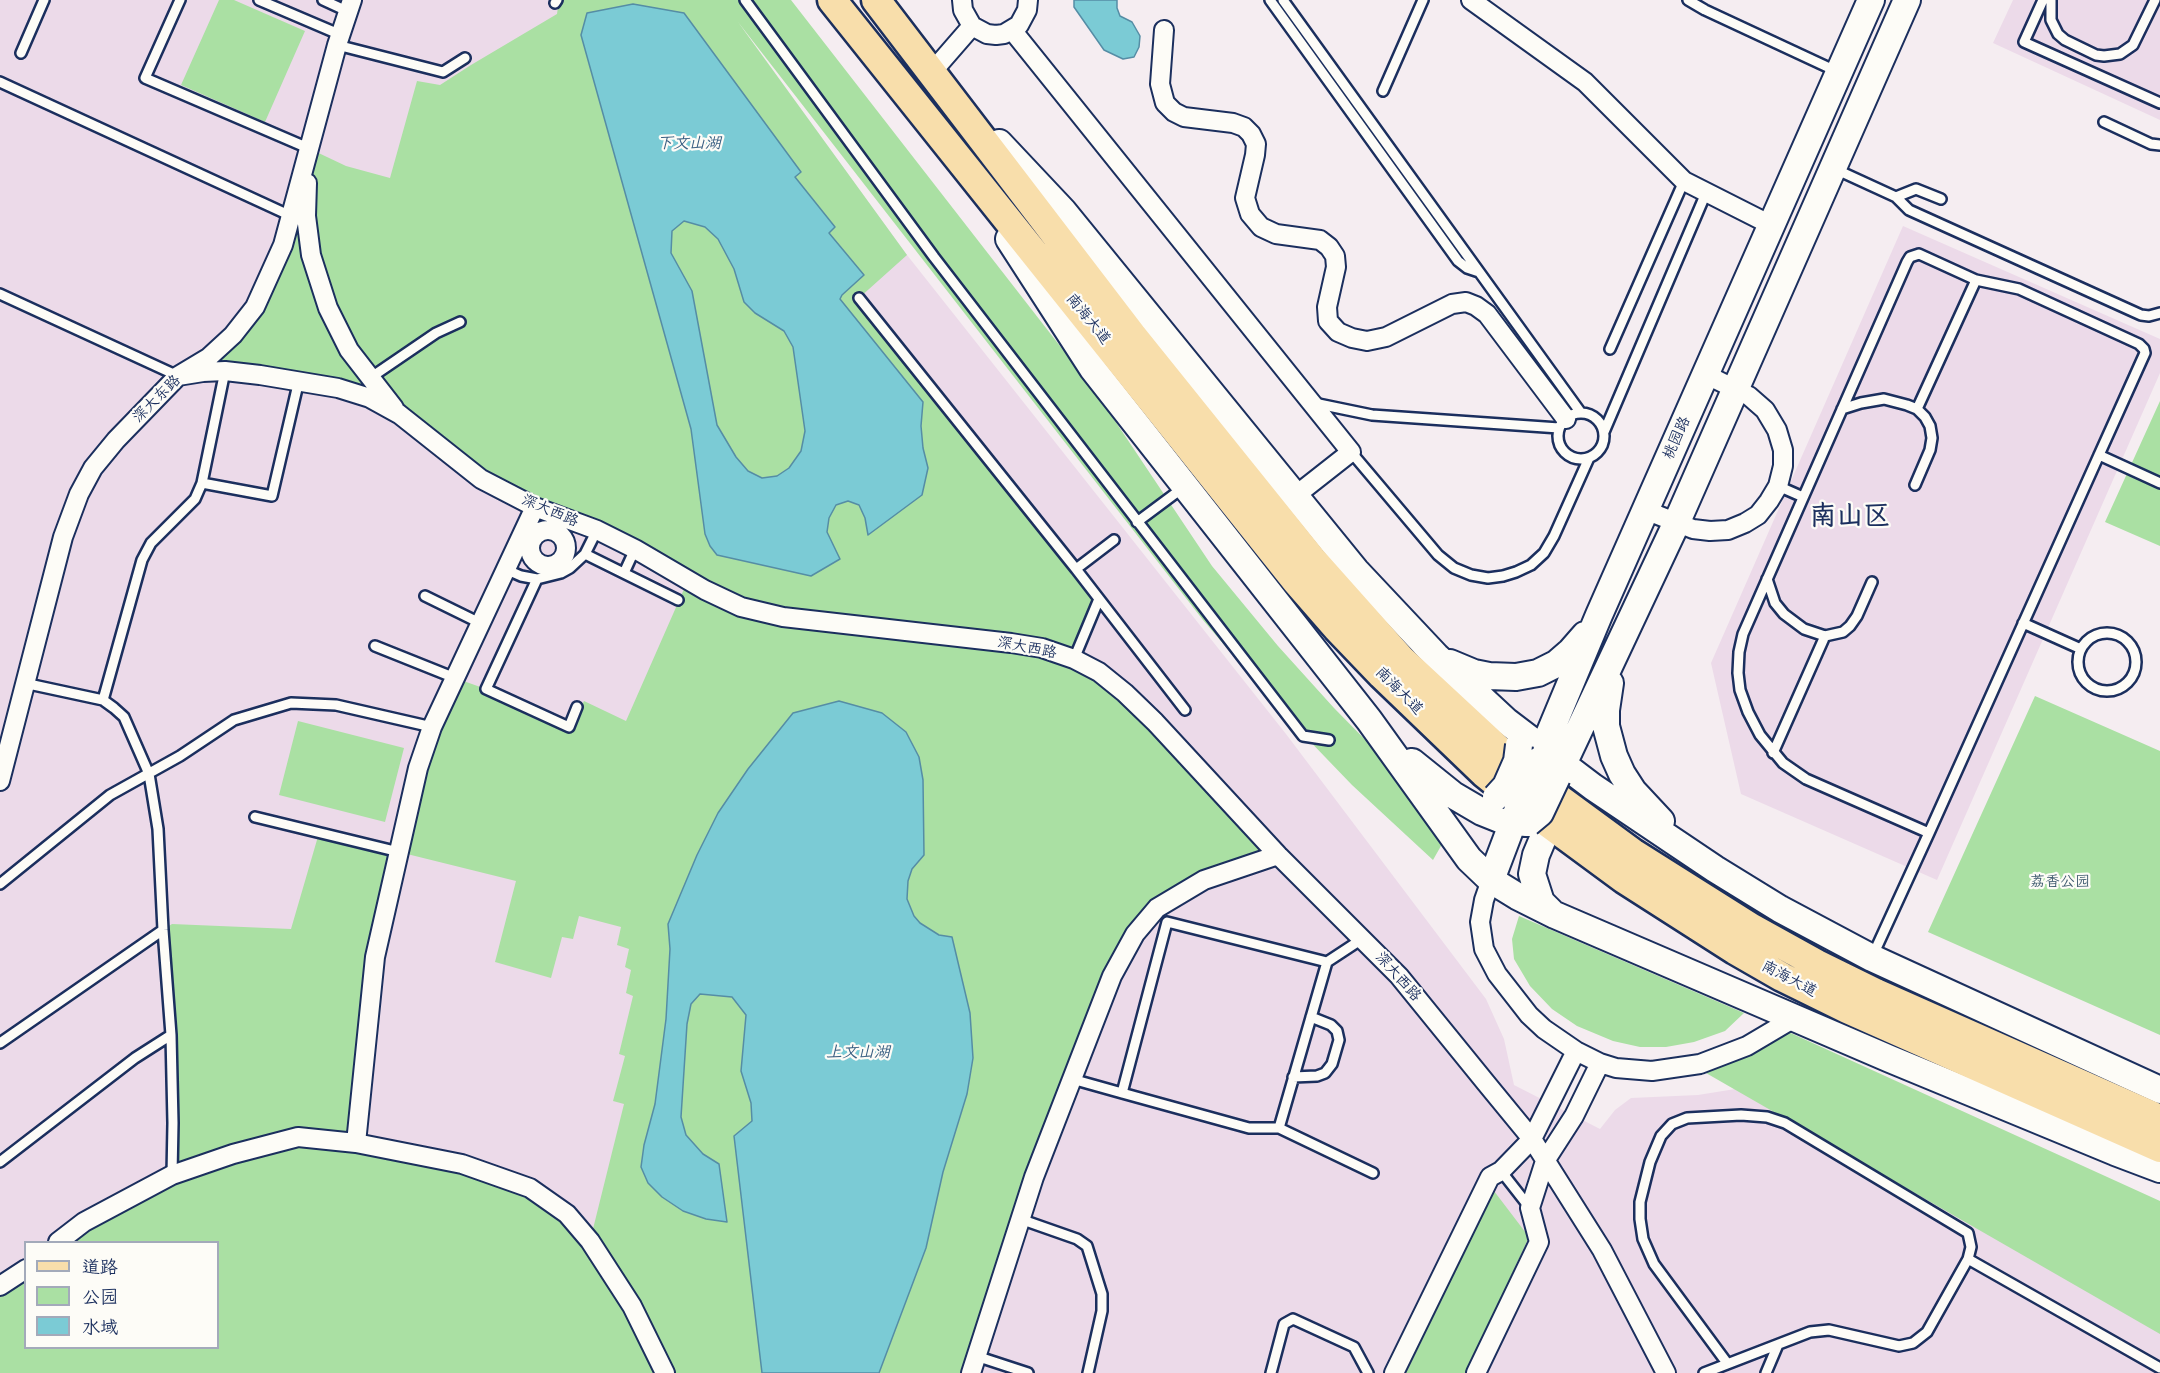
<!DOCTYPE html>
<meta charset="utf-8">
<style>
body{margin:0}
#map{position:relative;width:2160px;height:1373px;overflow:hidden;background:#f5edf1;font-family:"Shantell Sans","LXGW WenKai TC",sans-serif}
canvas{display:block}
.legend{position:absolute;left:24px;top:1241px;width:195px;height:108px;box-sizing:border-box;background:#fdfcf7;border:2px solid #a3aaba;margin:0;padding:8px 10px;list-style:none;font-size:18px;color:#1b2f5e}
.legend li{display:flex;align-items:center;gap:12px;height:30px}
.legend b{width:30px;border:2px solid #a3aaba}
</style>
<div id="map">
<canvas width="2160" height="1373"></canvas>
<ul class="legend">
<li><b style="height:8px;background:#f8deab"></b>道路</li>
<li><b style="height:16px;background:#aae0a3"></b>公园</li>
<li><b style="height:16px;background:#7bcbd5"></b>水域</li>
</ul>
</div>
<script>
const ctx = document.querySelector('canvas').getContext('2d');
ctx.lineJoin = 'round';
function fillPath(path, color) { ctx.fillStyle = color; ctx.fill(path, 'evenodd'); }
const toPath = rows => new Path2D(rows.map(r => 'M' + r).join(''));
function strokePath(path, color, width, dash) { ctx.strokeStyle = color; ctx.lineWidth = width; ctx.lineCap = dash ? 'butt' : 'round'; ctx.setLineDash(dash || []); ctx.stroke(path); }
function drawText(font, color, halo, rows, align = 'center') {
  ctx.font = font + ' "Shantell Sans","LXGW WenKai TC",sans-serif'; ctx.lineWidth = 4.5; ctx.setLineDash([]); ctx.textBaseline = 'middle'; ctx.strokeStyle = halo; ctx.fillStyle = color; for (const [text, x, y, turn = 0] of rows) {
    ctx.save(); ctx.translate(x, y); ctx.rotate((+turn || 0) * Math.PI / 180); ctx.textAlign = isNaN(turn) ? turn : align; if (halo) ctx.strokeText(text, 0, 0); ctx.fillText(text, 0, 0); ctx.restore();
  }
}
fillPath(toPath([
 [0,0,721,0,907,255,1286,734,1486,999,1504,1039,1514,1085,1600,1129,1615,1110,1631,1098,1698,1095,1760,1085,2160,1332,2160,1373,0,1373],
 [26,1242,218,1242,218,1348,26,1348],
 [2013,0,2160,0,2160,120,1993,43],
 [1903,226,2160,339,2160,373,1937,880,1741,794,1711,663]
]), '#ecdae9');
fillPath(toPath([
 [219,0,234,0,305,31,265,122,181,85],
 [559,0,791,0,1095,391,1212,566,1278,646,1334,708,1392,767,1454,823,1433,860,1352,785,1275,705,1203,620,738,22,907,255,859,298,1099,599,1074,659,1099,672,1278,855,1157,908,1112,976,971,1373,0,1373,0,1286,25,1269,26,1348,218,1348,218,1242,58,1242,172,1175,163,930,172,924,291,929,319,833,399,851,455,678,486,689,572,727,584,701,626,721,688,580,535,507,370,398,203,372,255,307,308,148,346,166,390,178,417,81,440,85,471,65,557,14],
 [399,852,516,881,495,962,551,978,562,937,573,939,579,916,621,927,617,945,629,949,625,967,631,970,626,993,633,996,619,1054,625,1056,613,1101,624,1104,590,1241,530,1188,356,1142],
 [2160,401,2160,546,2105,522],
 [2035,696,2160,751,2160,1035,1928,932],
 [298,721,404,748,385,822,279,795],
 [1519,916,1744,1013,1725,1031,1694,1042,1666,1047,1640,1047,1613,1041,1577,1026,1552,1009,1530,986,1514,959,1512,939],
 [1784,1030,2160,1201,2160,1334,1706,1073],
 [1494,1191,1529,1237,1466,1373,1406,1373]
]), '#aae0a3');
const water = toPath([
 [1074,0,1117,0,1117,8,1120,16,1132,22,1140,36,1139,47,1134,57,1123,59,1104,50,1074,7,1074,0],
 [633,4,684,13,801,172,795,177,835,227,829,233,864,275,842,295,840,299,923,402,921,426,923,448,928,468,922,495,868,535,865,518,859,505,848,501,836,505,829,518,827,532,840,559,811,576,717,555,710,546,705,534,691,429,581,35,587,13,633,4],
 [684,221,705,227,718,239,734,269,744,302,755,313,784,331,793,347,805,431,801,451,789,468,777,476,762,478,748,471,736,457,717,425,692,291,671,253,672,231,684,221],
 [839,701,882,713,906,732,919,757,923,780,924,855,912,869,908,881,907,899,914,916,920,923,939,935,952,937,970,1013,973,1058,967,1094,943,1172,926,1248,879,1373,762,1373,734,1136,752,1121,751,1103,741,1071,746,1015,732,997,700,994,691,1004,687,1024,681,1117,686,1135,703,1154,719,1164,727,1222,706,1219,683,1211,662,1197,648,1183,641,1167,644,1145,655,1104,666,1019,670,949,668,924,697,855,718,813,748,769,793,713,839,701]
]);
fillPath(water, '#7bcbd5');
strokePath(water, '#558da5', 1.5);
const lane = toPath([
 [180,0,145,78,308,148],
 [259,0,341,35],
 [323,0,349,12],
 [745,0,934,257,1303,736,1329,740],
 [1270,0,1458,261,1467,268,1479,272],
 [1283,0,1581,413],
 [1688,0,1705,10,1836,71],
 [2043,0,2024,42,2160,103],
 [2051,0,2051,20,2058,34,2065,40,2096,55,2104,56,2120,54,2133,45,2155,0],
 [555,3,557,0],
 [337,45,443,72,465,58],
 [21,53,44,0],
 [0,82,291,216],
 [1383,91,1423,0],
 [2104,122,2151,144,2160,145],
 [1835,169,1896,197,1909,210,2141,315,2149,316,2160,313],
 [1896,197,1916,189,1941,199],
 [0,294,178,376],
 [859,298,1076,569,1114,540],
 [1610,349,1684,181],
 [370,378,436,333,460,322],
 [1314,403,1372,415,1559,428],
 [1842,409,1861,403,1884,399,1907,405,1917,409,1925,417,1930,426,1932,438,1930,450,1915,485],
 [1917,409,1976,280],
 '1558 436a23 23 0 1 1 46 0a23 23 0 1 1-46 0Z',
 [1604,432,1706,193],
 [1351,452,1438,555,1454,568,1471,575,1488,578,1503,576,1516,572,1531,565,1544,553,1554,536,1589,458],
 [2099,455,2160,483],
 [202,483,272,496,299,380],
 [1778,486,1803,497],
 [1137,522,1184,487],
 [585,554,678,600],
 [505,569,521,576,537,579,561,573,570,568,585,554,597,530],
 [1076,569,1185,710],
 [624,573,635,549],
 [537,579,486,689,569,727,577,707],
 [1767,579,1775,603,1784,614,1804,629,1825,636,1843,632,1850,626,1857,616,1872,582],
 [425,596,480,623],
 [2023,623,2081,649],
 '2078 662a29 29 0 1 1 58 0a29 29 0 1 1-58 0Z',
 [375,646,455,678],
 [1074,659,1099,599],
 [24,683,103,700,114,708,124,717,149,774,158,829,163,930,171,1035,173,1123,172,1175],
 [103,700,142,560,151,543,195,499,202,483,225,371],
 [1773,753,1825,636],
 [255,817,399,852],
 [0,884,110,795,180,756,234,720,291,703,336,705,432,727],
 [1873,955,1929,833,2099,455,2145,353,2144,349,2139,344,2019,289,1976,280,1919,254,1910,257,1907,262,1743,634,1739,652,1738,673,1740,690,1748,712,1760,735,1783,763,1806,779,1929,833],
 [1327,962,1167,922,1122,1093,1249,1128,1279,1128,1327,962,1362,939],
 [0,1043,163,930],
 [1293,1077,1317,1076,1325,1073,1332,1064,1339,1040,1337,1031,1331,1025,1311,1017],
 [1072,1079,1122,1093],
 [1279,1128,1373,1173],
 [0,1162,135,1058,171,1035],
 [1501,1171,1530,1208],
 [1020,1219,1077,1239,1087,1246,1102,1294,1102,1311,1088,1373],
 [976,1356,1028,1373],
 [1727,1363,1654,1264,1643,1239,1640,1219,1640,1202,1650,1162,1661,1136,1672,1124,1687,1118,1741,1115,1767,1117,1785,1123,1968,1233,1971,1247,1968,1259],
 [1271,1373,1284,1324,1293,1319,1354,1347,1368,1373],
 [1704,1373,1810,1332,1829,1330,1899,1346,1913,1343,1927,1332,1968,1259,2160,1368],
 [1766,1373,1777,1347]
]);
const street = toPath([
 [962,0,963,10,972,26,987,34,996,35,1004,34,1019,25,1027,10,1028,0],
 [1471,0,1585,82,1684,181,1771,225],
 [1012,30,1351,452,1295,496],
 [1164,30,1160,84,1165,103,1174,112,1184,117,1233,123,1244,127,1251,134,1256,144,1255,155,1245,198,1250,214,1261,227,1276,234,1320,240,1329,247,1335,256,1336,267,1327,307,1328,321,1338,332,1352,338,1367,341,1386,337,1452,304,1466,302,1476,306,1487,314,1566,419],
 [932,72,972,26],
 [307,183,306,216,311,255,328,308,349,350,394,408],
 [178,376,203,372,225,371,260,375,338,388,370,398,399,414,481,479,535,507,597,530,635,549,705,590,741,607,783,617,1011,643,1042,648,1074,659,1099,672,1125,693,1155,722,1278,855,1399,976,1486,1083,1532,1139,1602,1250,1666,1373],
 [1645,510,1693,529,1710,531,1728,530,1745,523,1758,515,1769,501,1778,486,1783,466,1783,450,1777,430,1765,410,1749,396,1705,374],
 '530 548a18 18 0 1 1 36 0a18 18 0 1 1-36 0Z',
 [0,781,63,537,79,494,93,468,116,440,178,376,208,358,233,335,255,307,283,245,337,45,352,0],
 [1491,880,1484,900,1480,922,1484,949,1497,974,1529,1015,1544,1029,1576,1051,1600,1063,1616,1068,1652,1071,1700,1064,1747,1046,1796,1017],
 [356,1143,375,957,418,768,432,727,535,507],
 [58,1242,84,1222,172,1175,233,1154,298,1137,356,1143,462,1164,530,1188,567,1214,590,1241,632,1306,665,1373],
 [0,1286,26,1269],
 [971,1373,1034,1177,1112,976,1135,934,1157,908,1204,880,1278,855],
 [1394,1373,1490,1177,1501,1171,1532,1139,1576,1051],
 [1476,1373,1539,1242,1530,1208,1545,1161,1574,1116,1600,1063]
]);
const secondary = toPath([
 [999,143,1063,211,1356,571,1436,656,1506,721,1593,787,1715,869,1780,909,1872,958,2160,1090],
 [1009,239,1093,369,1369,720,1469,859,1491,880,1517,896,1555,915,1890,1059,2115,1152,2160,1169],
 [1450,663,1474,673,1489,676,1516,677,1538,673,1556,664,1571,651,1585,635],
 [1610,683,1606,710,1606,726,1614,756,1622,774,1633,791,1661,821],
 [1538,761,1599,615,1871,0],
 [1412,762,1453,795,1482,812,1507,822,1528,823],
 [1557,777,1676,524,1907,0],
 [1544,836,1536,855,1532,874,1541,902,1553,914],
 [1491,880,1516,814]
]);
const primary = toPath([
 [832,0,1296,581,1337,628,1382,675,1484,773,1529,809,1624,879,1735,950,1782,977,1847,1009,2160,1148],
 [876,0,1132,335,1312,559,1401,659,1498,749,1539,784,1633,853,1752,928,1817,964,1876,993,2160,1119]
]);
strokePath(lane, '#1b2f5e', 14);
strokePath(street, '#1b2f5e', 22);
strokePath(secondary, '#1b2f5e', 30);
strokePath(primary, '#1b2f5e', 33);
strokePath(lane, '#fdfcf7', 9);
strokePath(street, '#fdfcf7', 18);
strokePath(secondary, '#fdfcf7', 26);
strokePath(primary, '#f8deab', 28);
const secondaryBridge = toPath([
 [1496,797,1506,786,1517,761,1519,745],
 [1516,814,1538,761],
 [1528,823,1540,813,1557,777]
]);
strokePath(secondaryBridge, '#1b2f5e', 30, []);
strokePath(secondaryBridge, '#fdfcf7', 26);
drawText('15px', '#1b2f5e', '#fdfcf7', [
 ["南海大道",1088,319,51],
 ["深大东路",157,399,-45],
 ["桃园路",1677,438,-66],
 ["深大西路",550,511,23],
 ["深大西路",1027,648,11],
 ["南海大道",1399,691,45],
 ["深大西路",1398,977,48],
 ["南海大道",1789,979,28]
]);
drawText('15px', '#3f5b6f', '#fdfcf7', [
 ["荔香公园",2060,882]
]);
drawText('italic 16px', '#385e82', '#fdfcf7', [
 ["下文山湖",689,144],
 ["上文山湖",858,1053]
]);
drawText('bold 27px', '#1b2f5e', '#fdfcf7', [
 ["南山区",1850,517]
]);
</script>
